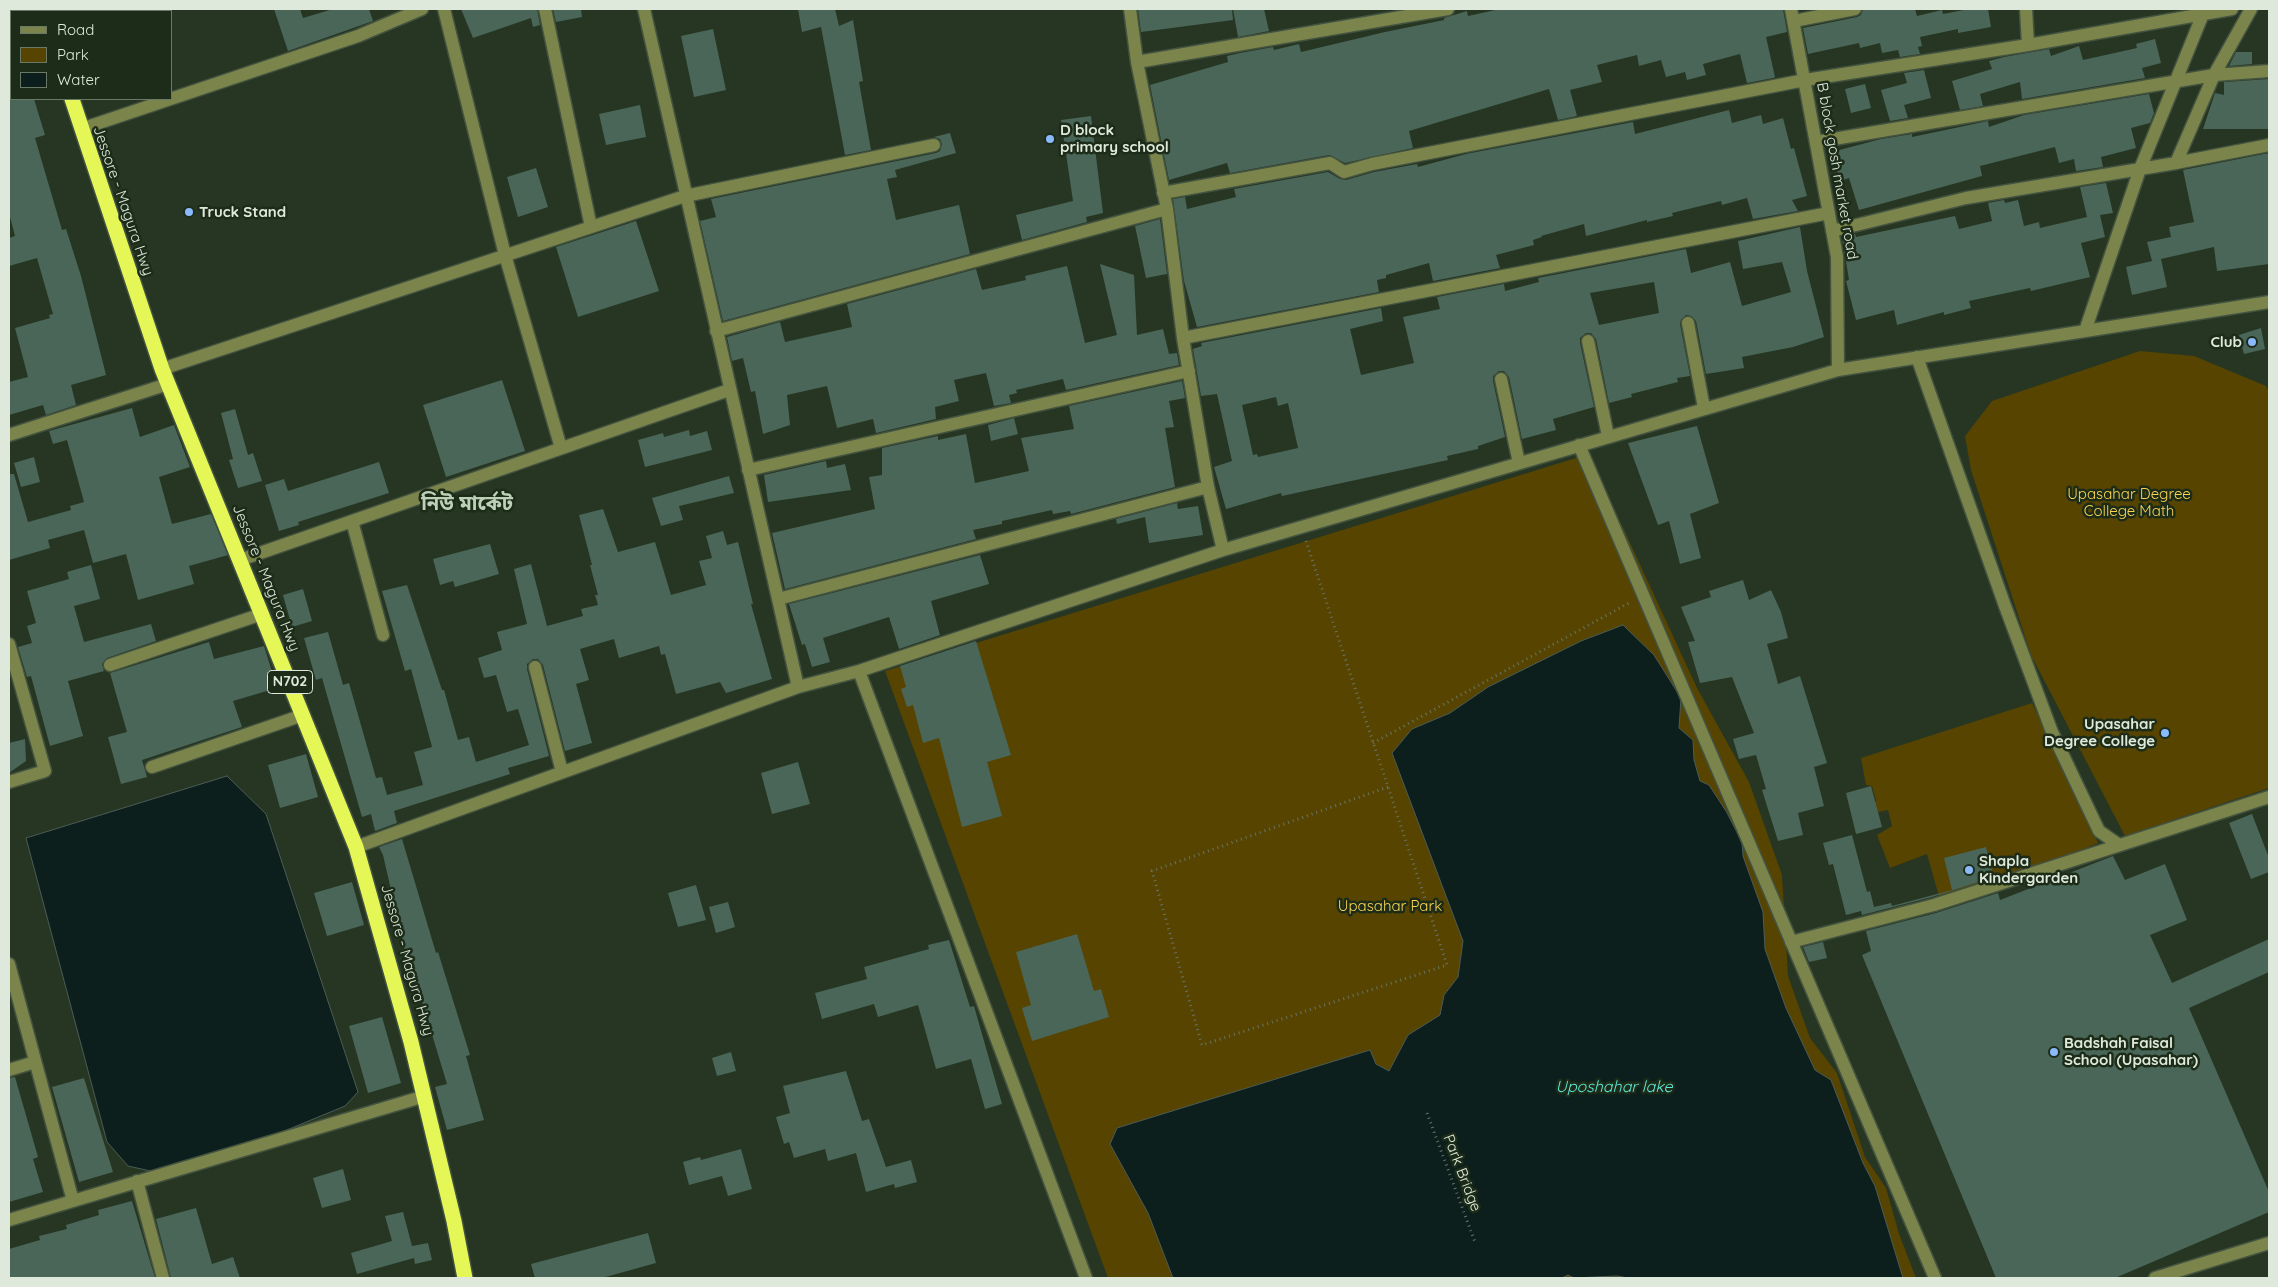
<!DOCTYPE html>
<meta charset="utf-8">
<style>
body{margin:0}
#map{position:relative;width:2278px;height:1287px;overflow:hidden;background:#263622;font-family:Quicksand,sans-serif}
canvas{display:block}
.frame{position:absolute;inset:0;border:10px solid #dee9db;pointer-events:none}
.legend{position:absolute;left:10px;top:10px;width:162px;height:90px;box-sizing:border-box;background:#1c2c18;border:1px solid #6a7866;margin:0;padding:6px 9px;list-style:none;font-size:15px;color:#dee9db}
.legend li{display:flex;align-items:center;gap:10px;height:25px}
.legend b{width:25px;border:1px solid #6a7866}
</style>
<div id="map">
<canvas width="2278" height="1287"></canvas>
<div class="frame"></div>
<ul class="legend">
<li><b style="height:6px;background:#7b844a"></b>Road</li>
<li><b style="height:14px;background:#564400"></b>Park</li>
<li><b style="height:14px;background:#0d1f1d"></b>Water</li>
</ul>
</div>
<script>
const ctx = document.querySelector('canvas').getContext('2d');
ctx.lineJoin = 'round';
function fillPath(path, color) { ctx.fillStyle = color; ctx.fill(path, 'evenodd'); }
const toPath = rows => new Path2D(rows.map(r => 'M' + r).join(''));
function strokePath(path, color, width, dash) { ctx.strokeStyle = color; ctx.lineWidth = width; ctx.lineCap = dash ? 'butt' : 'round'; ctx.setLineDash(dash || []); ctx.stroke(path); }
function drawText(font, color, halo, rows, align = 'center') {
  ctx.font = font + ' Quicksand,"Noto Sans Bengali",sans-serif'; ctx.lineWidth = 5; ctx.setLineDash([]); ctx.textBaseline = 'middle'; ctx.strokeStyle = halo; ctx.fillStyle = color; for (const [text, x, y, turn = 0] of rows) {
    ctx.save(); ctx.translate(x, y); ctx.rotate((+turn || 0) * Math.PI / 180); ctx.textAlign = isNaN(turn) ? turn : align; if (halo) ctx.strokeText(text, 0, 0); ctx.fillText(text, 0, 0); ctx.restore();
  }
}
fillPath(toPath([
 [2140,351,2194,356,2266,386,2269,392,2269,788,2125,836,2031,655,1971,470,1965,436,1992,401],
 [1589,454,1697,688,1749,782,1782,875,1788,976,1810,1038,1837,1073,1865,1157,1886,1188,1899,1234,1916,1278,1108,1278,885,671],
 [2032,703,2098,843,2019,876,1940,900,1927,854,1890,868,1877,835,1892,826,1888,810,1874,813,1870,803,1876,801,1872,786,1866,785,1861,758]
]), '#564400');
const water = toPath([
 [1623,625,1654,655,1681,698,1679,728,1693,740,1694,760,1700,781,1709,785,1726,811,1742,842,1743,856,1763,912,1765,949,1786,1008,1815,1070,1831,1080,1863,1163,1875,1186,1903,1278,1628,1278,1617,1276,1574,1278,1568,1275,1562,1278,1173,1278,1148,1213,1110,1144,1117,1128,1370,1050,1376,1064,1389,1071,1408,1035,1440,1015,1444,995,1458,977,1463,941,1392,753,1412,729,1450,713,1488,687,1581,641,1623,625],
 [227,776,266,814,358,1092,345,1106,219,1158,164,1174,128,1166,107,1142,26,838,227,776]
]);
fillPath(water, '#0d1f1d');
strokePath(water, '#4c5c56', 1);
fillPath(toPath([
 [274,9,300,9,303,18,333,9,369,9,373,21,288,51],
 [461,9,537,9,540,25,533,27,531,18,473,38],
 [553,9,581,9,582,17,556,22],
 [798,9,835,9,839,26,853,20,863,81,859,82,871,150,845,155,821,27,802,32],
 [1138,9,1232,9,1233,20,1141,32],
 [1233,9,1264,9,1269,31,1238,37],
 [1500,9,1783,9,1787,32,1766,37,1775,77,1773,78,1747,83,1740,54,1703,64,1706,75,1687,80,1685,72,1666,77,1661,60,1639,66,1637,55,1597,65,1602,82,1570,90,1577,116,1558,120,1549,89,1409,131,1413,148,1345,163,1329,155,1230,173,1227,163,1169,180,1150,85,1228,62,1227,56,1240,53,1273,47,1274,50,1299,44,1301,52,1385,32,1444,20,1444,18,1467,11,1468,16],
 [1863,9,1915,9,1917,16,1942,10,1943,14,1969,9,1988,9,1991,27,1958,33,1958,29,1920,37,1922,46,1918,47,1920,54,1900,57,1898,50,1882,53,1880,43,1860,48,1859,43,1808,54,1803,28,1857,17,1861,15],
 [713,29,726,90,694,97,681,36],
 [2155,39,2161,63,2142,68,2145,78,2022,99,2020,82,1980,94,1983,106,1960,110,1952,81,1992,69,1989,61,2004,57,2049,49,2051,56,2079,46,2083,60,2137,48,2136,44],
 [2236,52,2252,52,2252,64,2229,66],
 [1924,70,1931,98,1904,105,1908,118,1890,121,1881,90,1907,83,1904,73],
 [2269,79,2269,129,2203,129,2215,93,2224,95,2224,82],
 [1865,84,1871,108,1851,113,1845,89],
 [2149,94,2154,113,2150,123,2131,128,2136,148,2101,157,2103,167,2076,171,2074,159,2059,163,2055,147,1980,166,1982,176,1859,210,1849,178,1840,181,1832,152,1881,139,1912,134,1912,137,1988,121,1989,127,2024,115],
 [9,99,34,99,45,135,35,138,62,230,66,229,81,276,106,375,71,385,76,405,46,415,43,405,9,415,9,382,28,377,15,328,50,318,49,315,53,314,37,258,9,266,9,238,15,236,9,213],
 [640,105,646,137,606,145,599,114],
 [1729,110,1732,123,1761,115,1763,124,1783,118,1791,149,1794,148,1807,196,1792,200,1798,211,1753,219,1747,198,1722,205,1721,201,1672,213,1673,216,1647,222,1647,220,1586,236,1584,224,1541,236,1542,237,1533,240,1534,245,1496,255,1500,268,1433,281,1429,263,1386,275,1386,278,1377,280,1379,292,1197,327,1184,281,1173,199,1185,197,1187,209,1236,197,1234,189,1328,172,1340,179,1346,180,1374,172,1417,164,1418,167,1466,154,1633,122,1635,134],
 [1091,116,1103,213,1086,217,1087,222,1022,240,1016,215,1073,201,1061,120],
 [950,133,956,153,895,170,897,177,887,179,896,220,959,205,970,254,723,321,700,221,716,217,711,199,936,153,940,151,942,144,940,139,934,137],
 [2269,153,2269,264,2217,271,2214,247,2152,261,2147,242,2171,237,2169,227,2194,222,2183,170],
 [536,168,548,207,518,217,507,177],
 [2106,183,2113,213,2100,215,2105,237,2081,243,2090,277,2031,291,2030,288,1969,301,1971,308,1944,315,1944,312,1897,325,1894,310,1856,320,1846,281,1849,280,1842,237,1855,234,1856,237,1955,216,1959,229,1992,221,1988,203,2004,200,2005,203,2018,200,2024,226,2039,222,2040,228,2087,217,2080,187],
 [1160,219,1167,274,1146,278,1135,226],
 [636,221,659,291,578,317,556,247],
 [1800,227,1807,271,1824,337,1793,347,1742,357,1744,368,1706,374,1696,321,1691,316,1686,315,1681,320,1680,324,1690,376,1677,378,1678,382,1631,394,1632,397,1609,403,1596,339,1591,333,1586,333,1580,338,1580,343,1594,407,1553,419,1556,430,1522,439,1509,377,1504,371,1499,371,1493,376,1493,381,1505,437,1478,446,1478,449,1447,456,1448,460,1282,496,1281,493,1226,509,1214,467,1232,461,1217,394,1201,396,1193,349,1202,346,1201,343,1381,308,1383,321,1350,329,1361,375,1414,363,1403,317,1440,309,1437,297,1504,284,1505,291,1539,282,1538,278,1686,249,1691,273,1730,262,1742,306,1791,292,1782,262,1743,269,1738,241],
 [1654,282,1659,313,1599,325,1590,293],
 [1276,397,1278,406,1288,403,1298,448,1258,457,1257,454,1253,455,1242,405],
 [2161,259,2167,287,2132,295,2126,267],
 [1100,264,1134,275,1137,335,1163,329,1169,354,1177,353,1179,365,1066,390,1063,379,1016,390,1017,393,1009,395,1011,403,994,406,986,373,954,380,959,401,935,407,936,419,876,433,873,419,837,428,827,386,787,395,790,425,763,434,755,391,751,392,743,358,732,361,727,337,780,322,785,342,852,327,847,304,976,269,982,290,1026,280,1025,276,1067,266,1085,343,1117,335],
 [2261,328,2265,349,2244,354,2239,335],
 [502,380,525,451,446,477,423,405],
 [1182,381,1185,398,1169,401,1174,427,1165,428,1175,487,1071,514,1070,511,1053,514,1052,510,1002,521,1002,524,973,530,976,539,785,589,772,533,875,509,869,477,882,475,882,448,938,436,938,440,966,434,975,483,1029,471,1021,438,1074,429,1069,406],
 [132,408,140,437,174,425,190,467,159,477,172,524,211,514,228,555,189,566,194,584,138,600,126,554,93,563,84,530,48,540,50,548,9,560,9,474,14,474,28,522,71,510,70,506,84,502,67,440,53,444,49,431],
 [235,409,248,455,253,453,262,481,238,488,229,460,233,459,221,413],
 [1014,418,1018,434,991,441,988,425],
 [1697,426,1719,503,1690,514,1701,558,1680,564,1669,521,1658,525,1628,443],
 [689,430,690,436,707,431,712,450,645,467,638,440,663,433,664,437],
 [34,457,40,482,21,487,14,463],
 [826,461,827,468,845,464,851,490,768,502,764,475],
 [379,462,389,493,298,522,299,525,279,531,265,485,284,479,288,491],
 [729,476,734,493,679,506,683,520,661,526,652,498],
 [1177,503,1178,509,1198,506,1203,535,1149,543,1145,517,1117,524,1116,519],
 [603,509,618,552,655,542,671,595,706,585,699,561,712,558,706,536,723,531,727,545,738,542,753,604,751,604,772,679,726,693,720,682,676,694,665,654,661,655,659,646,619,658,614,639,580,649,589,680,576,684,592,743,565,751,543,665,538,659,533,659,527,664,527,669,549,756,508,768,510,774,394,811,397,823,375,831,371,814,362,817,322,678,316,680,304,638,328,632,343,685,349,683,376,778,382,777,387,795,423,785,414,752,432,747,411,669,405,671,382,591,407,585,442,690,444,690,458,740,469,737,476,762,529,745,518,709,507,712,496,675,484,678,478,658,502,650,497,632,527,624,514,569,531,564,547,626,583,616,581,609,598,605,595,595,598,595,590,565,592,565,579,515],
 [490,544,499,574,455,587,453,581,440,585,433,559],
 [980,555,989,584,931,601,940,635,899,649,889,617,823,638,830,662,812,667,805,644,802,645,789,604],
 [91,565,100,599,74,606,84,642,151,624,156,641,107,658,102,664,104,671,68,681,83,736,50,746,31,676,27,677,18,647,32,643,27,626,36,623,27,591,69,579,67,572],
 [1743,580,1749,600,1771,590,1781,612,1788,638,1767,644,1776,676,1778,684,1800,676,1827,763,1814,767,1824,806,1798,813,1803,835,1778,841,1762,790,1766,789,1756,755,1739,759,1733,739,1754,733,1732,677,1700,683,1688,642,1695,641,1681,607,1711,597,1709,591],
 [303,589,312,621,292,627,283,595],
 [976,641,1011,755,987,762,1002,816,962,827,939,738,923,743,913,705,907,707,901,689,906,687,900,666],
 [209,642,214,659,264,646,277,688,233,701,242,727,142,760,147,777,121,784,108,737,127,732,110,673],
 [25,739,26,761,9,773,9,743],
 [306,754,318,797,280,808,268,765],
 [798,762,810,804,772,814,761,773],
 [1871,786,1882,827,1856,834,1846,793],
 [2252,814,2269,858,2269,872,2251,879,2229,823],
 [1852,835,1867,892,1870,891,1874,907,1891,903,1892,906,1952,890,1944,858,1986,847,1994,877,1932,897,1862,915,1861,911,1846,915,1833,864,1829,865,1823,843],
 [402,839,436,953,438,952,470,1055,466,1056,484,1120,447,1130,435,1087,447,1084,408,955,406,955,383,855,379,847],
 [2113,856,2125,880,2165,864,2187,920,2150,935,2172,983,2269,939,2269,972,2189,1008,2269,1192,2269,1212,2115,1278,1996,1278,1862,955,1871,951,1866,931,1936,913,1998,893,2000,900],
 [352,882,364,925,327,936,314,893],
 [696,885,706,920,678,927,668,893],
 [728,902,735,927,716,933,709,907],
 [1077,934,1094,991,1101,989,1109,1017,1032,1041,1022,1008,1031,1005,1016,952],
 [949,940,970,1007,974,1006,1002,1104,985,1109,971,1059,936,1069,918,1005,878,1017,874,1004,822,1019,815,993,867,979,864,967,929,949,928,945],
 [1823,942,1827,958,1809,962,1803,947],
 [382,1017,401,1083,368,1093,349,1026],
 [731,1052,736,1071,717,1076,712,1058],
 [846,1071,862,1121,869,1119,886,1167,911,1160,917,1182,895,1188,894,1184,866,1192,856,1153,828,1161,825,1149,794,1158,789,1142,784,1144,776,1117,790,1113,783,1086],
 [15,1077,38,1157,33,1159,43,1192,9,1202,9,1078],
 [84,1078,113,1172,79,1182,52,1087],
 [741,1149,752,1189,728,1196,722,1176,689,1185,683,1162,700,1157,701,1160],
 [343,1169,351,1200,322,1208,313,1178],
 [132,1201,155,1278,9,1278,9,1249,40,1240,39,1236,67,1229,66,1225,99,1215,98,1210],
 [196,1208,212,1264,233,1257,240,1278,171,1278,156,1219],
 [403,1212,412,1246,428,1243,432,1260,415,1264,414,1258,357,1274,351,1253,392,1241,385,1216],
 [648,1233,656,1263,602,1278,535,1278,531,1264]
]), '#496658');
const minor = toPath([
 [444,9,505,255,561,448],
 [545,9,591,227],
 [644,9,798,687],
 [1130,9,1137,62,1167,209,1183,338,1208,487,1223,550],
 [1791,9,1837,257,1838,370],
 [2026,9,2028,45],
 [1794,21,1855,9],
 [1137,62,1448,9],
 [81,129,358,36,422,9],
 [1816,142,2214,75,2269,71],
 [2176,163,2269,145],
 [1163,193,1330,163,1344,172,1372,164,1805,80,2028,45,2232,9],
 [1832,231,1966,198,2176,163,2214,75,2251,9],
 [1688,323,1704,408],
 [716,331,1167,209],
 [2085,331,2140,169,2205,9],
 [1183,338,1829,213],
 [1588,341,1608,436],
 [1917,357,2005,606,2052,732,2099,831,2119,845],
 [162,369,685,196,934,145],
 [1501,379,1519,463],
 [9,435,168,384],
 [1579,445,1935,1278],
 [748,470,1189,371],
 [352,521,383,635],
 [240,560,729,390],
 [778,599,1208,487],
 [9,644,45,771,9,782],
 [110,665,262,614],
 [535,667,562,772],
 [859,671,1086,1278],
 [152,767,303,715],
 [356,847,798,687,859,671,1223,550,1838,370,2269,302],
 [1791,942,1934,905,2269,797],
 [9,964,73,1201],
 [9,1070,35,1062],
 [137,1181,163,1278],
 [9,1220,425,1096],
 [2155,1278,2269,1243]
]);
const highway = toPath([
 [44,9,45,11],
 [72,99,162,369,356,847,411,1042,454,1221,465,1278]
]);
strokePath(minor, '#435340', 15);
strokePath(highway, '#435340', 18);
strokePath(toPath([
 [1306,541,1388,787,1447,965,1202,1045,1152,871,1388,787],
 [1373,743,1629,603],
 [1427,1113,1475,1242]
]), '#677564', 3, [1, 4]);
strokePath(minor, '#7b844a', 12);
strokePath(highway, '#e4f756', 15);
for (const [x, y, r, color] of [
 [1050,139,5,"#8bbafc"],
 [189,212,5,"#8bbafc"],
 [2252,342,5,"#8bbafc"],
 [2165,733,5,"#8bbafc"],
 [1969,870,5,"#8bbafc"],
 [2054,1052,5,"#8bbafc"]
]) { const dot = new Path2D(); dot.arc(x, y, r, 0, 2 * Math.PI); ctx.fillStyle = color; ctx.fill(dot); strokePath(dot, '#1c2c18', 2); }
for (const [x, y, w] of [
 [290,682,45]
]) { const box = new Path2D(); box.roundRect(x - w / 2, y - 11.5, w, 23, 4); ctx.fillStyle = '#1c2c18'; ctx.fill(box); strokePath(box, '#dee9db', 1); }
drawText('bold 14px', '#dee9db', null, [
 ["N702",290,682]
]);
drawText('bold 15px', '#dee9db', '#1c2c18', [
 ["D block",1060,130],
 ["primary school",1060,147],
 ["Truck Stand",199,212],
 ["Club",2242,342,"right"],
 ["Upasahar",2155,724,"right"],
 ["Degree College",2155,741,"right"],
 ["Shapla",1979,861],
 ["Kindergarden",1979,878],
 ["Badshah Faisal",2064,1043],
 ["School (Upasahar)",2064,1060]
], 'left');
drawText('15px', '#dee9db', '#1c2c18', [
 ["B block gosh market road",1837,171,80],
 ["Jessore - Magura Hwy",123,201,71],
 ["Jessore - Magura Hwy",266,578,68],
 ["Jessore - Magura Hwy",407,960,74],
 ["Park Bridge",1462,1173,69]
]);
drawText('15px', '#fcd553', '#1c2c18', [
 ["Upasahar Degree",2129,494],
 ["College Math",2129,511],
 ["Upasahar Park",1390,906]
]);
drawText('italic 16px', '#5de7da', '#1c2c18', [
 ["Uposhahar lake",1614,1087]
]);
drawText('bold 20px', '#bcd1b7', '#1c2c18', [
 ["নিউ মার্কেট",467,504]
]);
</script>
